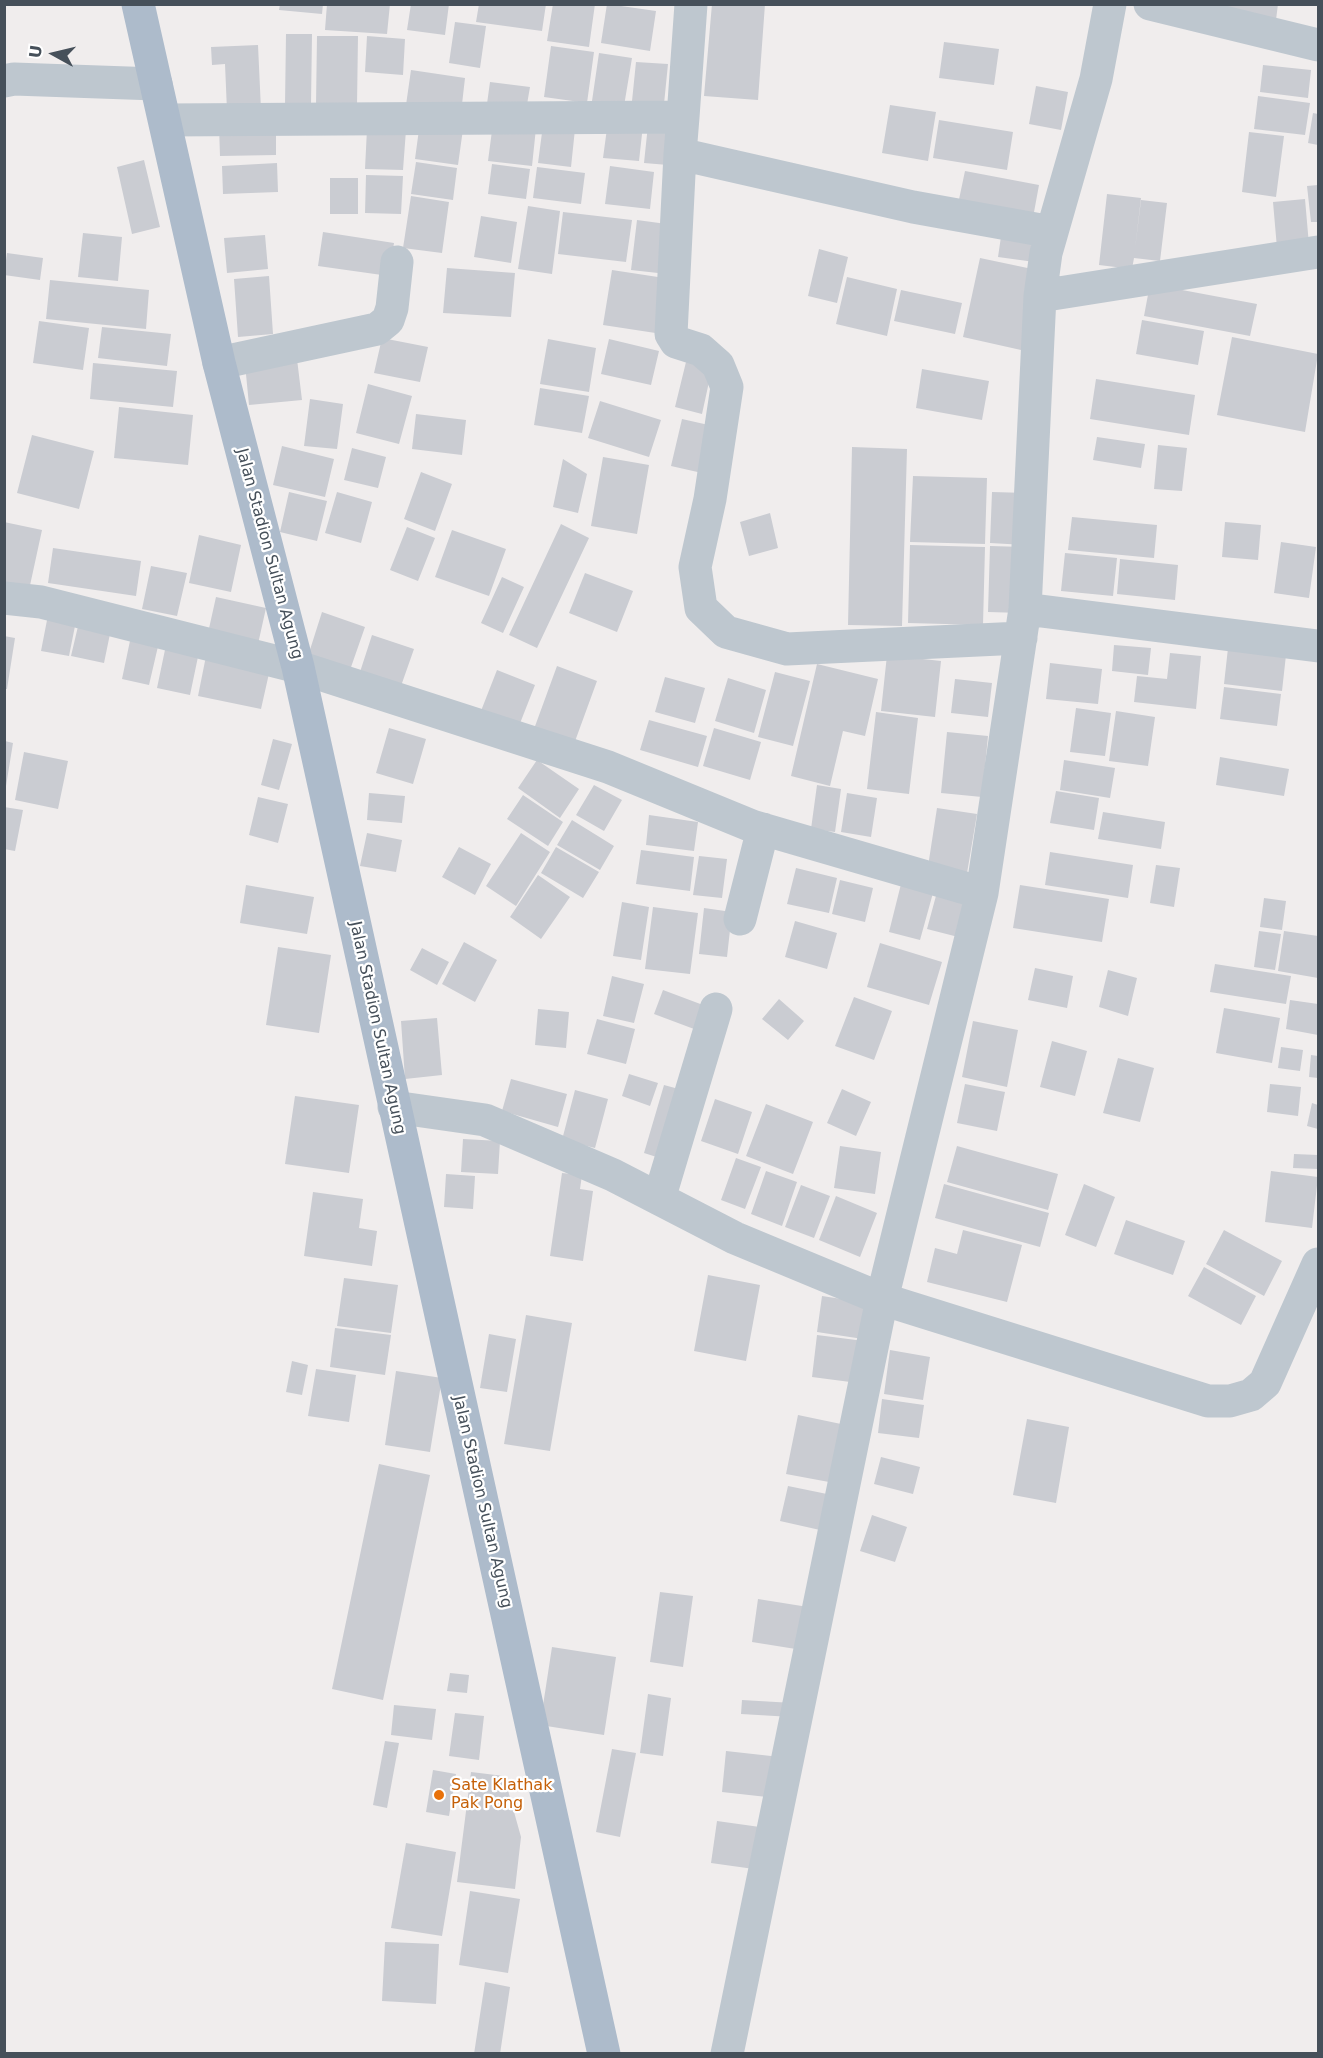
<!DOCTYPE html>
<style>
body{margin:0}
#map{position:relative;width:1323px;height:2058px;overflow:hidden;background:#f0eded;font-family:"DejaVu Sans",sans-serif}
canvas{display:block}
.frame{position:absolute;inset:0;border:6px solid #46505a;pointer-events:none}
.north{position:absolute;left:24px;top:24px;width:60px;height:60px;-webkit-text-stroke:4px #fff;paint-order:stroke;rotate:278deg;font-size:16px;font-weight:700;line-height:24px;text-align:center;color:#46505a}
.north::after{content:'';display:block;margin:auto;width:21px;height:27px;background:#46505a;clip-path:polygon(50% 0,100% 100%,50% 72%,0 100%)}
</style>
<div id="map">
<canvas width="1323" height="2058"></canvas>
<div class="frame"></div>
<div class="north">U</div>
</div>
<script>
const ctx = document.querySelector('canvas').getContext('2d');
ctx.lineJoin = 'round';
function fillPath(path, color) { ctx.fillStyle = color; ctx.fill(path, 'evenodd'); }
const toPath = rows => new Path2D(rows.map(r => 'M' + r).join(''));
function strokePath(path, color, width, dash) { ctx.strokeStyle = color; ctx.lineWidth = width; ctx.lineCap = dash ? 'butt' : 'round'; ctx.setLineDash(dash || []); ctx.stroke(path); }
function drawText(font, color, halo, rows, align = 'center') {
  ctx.font = font + ' "DejaVu Sans",sans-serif'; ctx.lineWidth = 4.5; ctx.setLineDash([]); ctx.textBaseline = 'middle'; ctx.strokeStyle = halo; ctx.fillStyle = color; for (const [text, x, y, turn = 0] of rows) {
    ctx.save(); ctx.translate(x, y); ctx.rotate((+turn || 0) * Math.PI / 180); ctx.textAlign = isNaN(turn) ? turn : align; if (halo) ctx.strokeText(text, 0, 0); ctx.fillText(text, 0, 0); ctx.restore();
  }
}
fillPath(toPath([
 [280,4,323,4,322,14,279,10],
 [327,4,390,4,387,34,325,30],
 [411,4,449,4,445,35,407,30],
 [479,4,546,4,542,31,476,22],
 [553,4,595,4,589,47,547,41],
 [607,4,656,11,650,51,601,43],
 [712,4,765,4,758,100,704,96],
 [1223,4,1278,4,1276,20,1222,14],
 [455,22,486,26,480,68,449,63],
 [286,34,312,34,311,105,285,105],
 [317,36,358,36,357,105,316,105],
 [367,36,405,39,403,75,365,72],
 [944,42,999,49,994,85,939,78],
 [258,45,261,110,227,111,225,64,212,65,211,47],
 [551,46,594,52,587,103,544,97],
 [599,53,632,58,624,106,592,101],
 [636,62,668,64,663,114,631,111],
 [1263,65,1311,70,1308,98,1260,92],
 [411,70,465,78,461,113,406,105],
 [490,82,530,87,525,116,486,111],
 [1036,86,1068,92,1061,130,1029,124],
 [1258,96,1310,103,1305,135,1254,129],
 [890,105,936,112,928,161,882,153],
 [1313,113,1318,114,1318,145,1308,143],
 [939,120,1013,132,1007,170,933,158],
 [608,121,643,125,639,161,603,158],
 [420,122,463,129,458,165,415,159],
 [493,123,536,128,532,166,488,161],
 [276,125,276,155,220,156,219,126],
 [543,125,575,129,571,167,538,163],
 [648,125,672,128,668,165,644,163],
 [367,129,406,130,403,170,365,169],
 [1249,132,1284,136,1276,197,1242,192],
 [144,160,160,227,132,234,117,167],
 [416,162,457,168,453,200,411,194],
 [277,163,278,192,223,194,222,166],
 [492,164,530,169,526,199,488,194],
 [610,166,654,172,650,209,605,204],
 [537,167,585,173,581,204,533,198],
 [965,171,1039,185,1032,223,957,209],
 [366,175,403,176,401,214,365,213],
 [330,178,358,178,358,214,330,214],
 [1318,185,1318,222,1311,222,1307,186],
 [1107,194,1141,198,1135,249,1141,200,1167,203,1160,261,1134,258,1132,269,1099,265],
 [411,196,449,202,442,253,403,248],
 [1305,199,1309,245,1277,248,1273,202],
 [528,206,560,211,552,274,518,269],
 [563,212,632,220,626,262,558,254],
 [481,216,517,222,511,263,474,257],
 [637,220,674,225,667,274,631,270],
 [1002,230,1045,236,1042,263,998,257],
 [323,232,394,243,389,276,318,266],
 [83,233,122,237,118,281,78,277],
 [265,235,268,269,227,273,224,238],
 [819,249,848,257,837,303,808,296],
 [7,253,43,258,40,280,4,275],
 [980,258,1037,270,1021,350,963,337],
 [447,268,515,273,511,317,443,313],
 [612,270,671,279,662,334,603,325],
 [269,276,273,334,238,337,234,279],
 [847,277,897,289,887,336,836,324],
 [50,280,149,290,146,329,46,319],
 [1150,284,1257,304,1250,336,1144,316],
 [901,290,962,303,955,334,894,321],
 [1142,320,1204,331,1198,365,1136,354],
 [39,321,89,328,83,370,33,363],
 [102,327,171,334,167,366,98,358],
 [1232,337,1318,354,1305,432,1217,415],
 [382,338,428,347,420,382,374,373],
 [548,339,596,348,589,392,540,384],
 [609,339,659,351,651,385,601,374],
 [297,359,302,400,249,405,245,364],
 [686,362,712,368,702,414,675,407],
 [93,363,177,371,173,407,90,399],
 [922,369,989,381,982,420,916,408],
 [1096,379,1195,395,1189,435,1090,419],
 [368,384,412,396,399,444,356,433],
 [540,388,589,396,582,433,534,425],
 [310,399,343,404,337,449,304,446],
 [600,401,661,420,649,457,588,438],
 [119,407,193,415,188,465,114,458],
 [416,414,466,420,462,455,412,449],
 [682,419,713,426,702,473,671,466],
 [32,435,94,451,79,509,17,493],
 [1097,437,1145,444,1141,468,1093,460],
 [1158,445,1187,448,1182,491,1154,489],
 [282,446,334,459,325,497,273,485],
 [852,447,907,449,902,626,848,625],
 [352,448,386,457,378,488,344,480],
 [603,457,649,465,637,534,591,526],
 [563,459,587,474,578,513,553,507],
 [421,472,452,484,435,531,404,519],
 [913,476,987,478,985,544,910,542],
 [289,492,327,501,317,541,280,532],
 [337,492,372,502,361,543,325,533],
 [992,492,1027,493,1025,545,990,543],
 [770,513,778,548,749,556,740,522],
 [1072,517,1157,525,1154,558,1068,550],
 [4,522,42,530,29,590,4,585],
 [1225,522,1261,525,1258,560,1222,557],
 [561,524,589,538,537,648,509,635],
 [407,527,435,538,418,581,390,570],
 [452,530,506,549,489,596,435,577],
 [199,535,241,545,231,592,189,583],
 [1281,542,1316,547,1309,598,1274,593],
 [910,545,985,547,983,625,908,623],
 [990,546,1024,547,1022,613,988,612],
 [53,548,141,561,136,596,48,583],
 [1065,553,1117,558,1113,596,1061,591],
 [1120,559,1178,565,1175,600,1117,594],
 [151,566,187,573,177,616,142,609],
 [585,573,633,591,617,632,569,613],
 [502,577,524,587,503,633,481,623],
 [216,597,266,608,258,644,208,633],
 [322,612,365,627,350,670,308,656],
 [48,615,76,621,69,656,41,651],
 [79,622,111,629,104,663,71,656],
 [372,635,414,649,401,686,360,672],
 [4,636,15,638,7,689,4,689],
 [131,636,159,642,149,685,122,679],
 [166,645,199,652,190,695,157,688],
 [1114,645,1151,648,1148,675,1112,671],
 [1228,648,1286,655,1282,691,1224,684],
 [1170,653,1201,656,1196,709,1134,702,1137,676,1167,679],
 [887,655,941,661,935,717,881,711],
 [206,656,270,669,261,709,198,696],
 [1050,663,1102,669,1098,704,1046,699],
 [817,664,878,679,865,736,843,731,830,786,791,776],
 [557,666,597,681,574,744,534,729],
 [497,670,535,685,517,731,479,716],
 [775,672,810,681,793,746,758,737],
 [665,677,705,688,695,723,655,712],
 [728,678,766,690,754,733,715,721],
 [955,679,992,683,988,717,951,713],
 [1224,687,1281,694,1277,726,1220,719],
 [1076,708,1111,713,1105,756,1070,752],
 [1116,711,1155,717,1148,766,1109,761],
 [876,712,918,718,909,794,867,789],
 [649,720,707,736,698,767,640,750],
 [389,728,426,739,413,784,376,773],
 [714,728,761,742,750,780,703,766],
 [947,732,988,736,982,797,941,793],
 [273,739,292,744,279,790,261,785],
 [5,741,13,743,6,786,5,785],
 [24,752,68,761,58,809,15,800],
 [1220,757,1289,769,1284,796,1216,785],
 [537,760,579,789,560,818,518,788],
 [1064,760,1115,768,1110,798,1060,790],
 [594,785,622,800,604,831,576,815],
 [817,785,841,789,835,832,811,829],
 [1056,791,1099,798,1094,830,1050,823],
 [369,793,405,796,402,823,367,820],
 [847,793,877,798,871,837,841,832],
 [523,795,563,822,548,846,507,819],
 [258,797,288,804,278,843,249,835],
 [4,807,23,810,15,851,4,849],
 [937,808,977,814,966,879,927,873],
 [1103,812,1165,822,1161,849,1098,839],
 [649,815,698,822,694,851,646,845],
 [572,820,614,846,600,870,557,845],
 [367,833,402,840,396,872,360,866],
 [521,833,550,852,516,906,486,886],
 [459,847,491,864,475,895,442,877],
 [556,847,599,872,583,898,541,873],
 [641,850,694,857,690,891,636,884],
 [1050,852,1133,865,1128,898,1045,885],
 [699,856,727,859,722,898,693,895],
 [1156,865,1180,868,1174,907,1150,903],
 [796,868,837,878,829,913,787,904],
 [538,875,570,897,541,939,510,917],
 [840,880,873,888,865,922,832,914],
 [901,884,933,893,920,940,889,932],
 [246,885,314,897,307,934,240,923],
 [1020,885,1109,899,1102,942,1013,928],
 [937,892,976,902,966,939,927,929],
 [1264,898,1286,901,1282,930,1260,927],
 [622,902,649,907,641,960,613,956],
 [653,907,698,913,690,974,645,969],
 [704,908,732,912,727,957,699,954],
 [795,921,837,933,827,969,785,957],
 [1259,931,1281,934,1275,970,1254,967],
 [1284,931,1318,936,1318,978,1278,971],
 [464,942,497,960,475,1002,442,984],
 [880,943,942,962,929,1005,867,987],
 [278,947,331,955,319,1033,266,1025],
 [422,948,449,962,437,985,410,970],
 [1215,964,1291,976,1286,1004,1210,992],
 [1035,968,1073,976,1067,1008,1028,1000],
 [1108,970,1137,978,1128,1016,1099,1007],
 [612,976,644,984,634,1023,603,1016],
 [663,990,703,1005,694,1029,654,1014],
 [854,997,892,1011,874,1060,835,1046],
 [779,999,804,1021,788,1040,762,1019],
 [1290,1000,1318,1004,1318,1035,1286,1029],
 [1224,1008,1280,1018,1272,1063,1216,1053],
 [538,1009,569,1012,566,1048,535,1045],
 [437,1018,442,1075,405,1079,401,1021],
 [597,1019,635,1029,626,1064,587,1054],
 [973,1021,1018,1030,1007,1087,962,1077],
 [1052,1041,1087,1051,1075,1096,1040,1087],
 [1281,1047,1303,1050,1300,1071,1278,1068],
 [1311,1055,1318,1056,1318,1078,1309,1077],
 [1118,1058,1154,1068,1140,1122,1103,1113],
 [629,1074,658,1083,650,1106,622,1096],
 [511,1079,567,1094,558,1127,502,1111],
 [965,1084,1005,1092,997,1131,957,1123],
 [1270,1084,1301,1087,1298,1116,1267,1112],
 [664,1085,686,1091,666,1160,644,1153],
 [842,1089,871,1102,856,1136,827,1123],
 [575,1090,608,1099,595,1148,562,1140],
 [295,1096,359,1105,349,1173,285,1164],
 [715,1099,752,1112,738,1154,701,1141],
 [1312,1103,1318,1105,1318,1129,1307,1126],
 [766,1104,813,1122,793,1174,746,1156],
 [463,1139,500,1141,498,1174,461,1172],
 [840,1146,881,1152,875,1194,834,1188],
 [957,1146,1058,1174,1048,1210,947,1182],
 [1294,1154,1318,1155,1318,1169,1293,1168],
 [736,1158,761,1167,745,1209,721,1200],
 [766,1171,797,1182,782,1226,751,1214],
 [1271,1171,1318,1177,1312,1228,1265,1222],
 [562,1173,582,1175,580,1189,593,1191,583,1261,550,1256],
 [446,1174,475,1176,473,1209,444,1207],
 [944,1184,1049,1213,1040,1247,935,1218],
 [1084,1184,1115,1197,1096,1247,1065,1235],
 [801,1185,830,1196,814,1238,785,1227],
 [313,1192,363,1199,359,1228,377,1231,372,1266,304,1256],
 [836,1196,877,1213,860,1257,819,1240],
 [1126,1220,1185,1241,1173,1275,1114,1254],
 [963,1230,1022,1245,1007,1302,927,1282,935,1248,957,1254],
 [1224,1230,1282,1261,1264,1296,1206,1264],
 [1204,1267,1256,1296,1241,1325,1188,1296],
 [708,1275,760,1285,746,1361,694,1351],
 [344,1278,398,1285,391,1333,337,1326],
 [822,1296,868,1303,863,1339,817,1332],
 [526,1315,572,1323,550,1451,504,1444],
 [335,1328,391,1335,385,1375,330,1367],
 [489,1334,516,1339,507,1392,480,1388],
 [817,1335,864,1341,858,1383,812,1377],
 [890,1350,930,1357,923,1400,884,1394],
 [292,1361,308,1365,302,1395,286,1392],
 [316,1369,356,1375,349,1422,308,1416],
 [396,1371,442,1378,430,1452,385,1445],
 [882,1399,924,1405,919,1438,878,1433],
 [798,1415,841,1424,829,1482,786,1474],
 [1027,1419,1069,1427,1056,1503,1013,1495],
 [881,1457,920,1467,913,1494,874,1484],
 [379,1464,430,1475,383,1700,332,1689],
 [788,1486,827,1494,820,1530,780,1521],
 [872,1515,907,1527,895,1562,860,1551],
 [660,1592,693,1596,683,1667,650,1662],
 [758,1599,808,1607,802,1650,752,1642],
 [552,1647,616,1657,604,1735,540,1725],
 [450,1673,469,1675,467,1693,447,1691],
 [648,1694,671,1698,663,1756,640,1753],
 [742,1700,793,1703,792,1717,741,1714],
 [394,1705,436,1709,432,1740,391,1735],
 [455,1713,484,1716,479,1760,449,1756],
 [385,1741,399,1743,387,1808,373,1805],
 [612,1749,636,1753,620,1837,596,1832],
 [726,1751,780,1757,776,1798,722,1792],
 [433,1770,456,1774,449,1816,426,1812],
 [471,1772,504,1776,521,1837,515,1889,457,1882],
 [717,1821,767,1828,761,1870,711,1863],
 [406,1843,456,1852,442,1936,391,1928],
 [470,1891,520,1899,508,1973,459,1965],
 [385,1942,439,1944,436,2004,382,2001],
 [485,1982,510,1987,500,2054,474,2054]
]), '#caccd2');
strokePath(toPath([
 [1150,4,1318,45],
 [4,81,14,79,156,84],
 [683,117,680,154,671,334,676,342,701,350,718,365,727,387,710,499,695,567,701,608,726,632,787,649,1021,638],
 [165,120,683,117,691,4],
 [680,154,913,207,1052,232],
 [1040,296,1318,252],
 [219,363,377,329,388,320,392,308,397,262],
 [4,598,41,602,298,667,608,767,752,826,982,893],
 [1025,609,1318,646],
 [740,919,763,829],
 [394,1107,485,1120,613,1175,735,1238,882,1299,1208,1401,1230,1401,1251,1395,1265,1383,1318,1264],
 [659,1199,716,1009],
 [727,2054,882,1299,982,893,1025,609,1040,296,1046,253,1096,79,1110,4]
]), '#bec7cf', 33);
strokePath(toPath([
 [138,4,219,363,298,667,604,2054]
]), '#adbbcb', 33);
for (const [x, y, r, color] of [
 [439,1795,6,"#e8710a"]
]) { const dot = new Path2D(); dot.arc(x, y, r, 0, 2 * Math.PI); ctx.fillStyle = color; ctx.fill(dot); strokePath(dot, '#fff', 2); }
drawText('16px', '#46505a', '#fff', [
 ["Jalan Stadion Sultan Agung",269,554,75],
 ["Jalan Stadion Sultan Agung",377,1028,78],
 ["Jalan Stadion Sultan Agung",482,1502,77]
]);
drawText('16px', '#c56008', '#fff', [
 ["Sate Klathak",451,1786],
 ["Pak Pong",451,1804]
], 'left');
</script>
